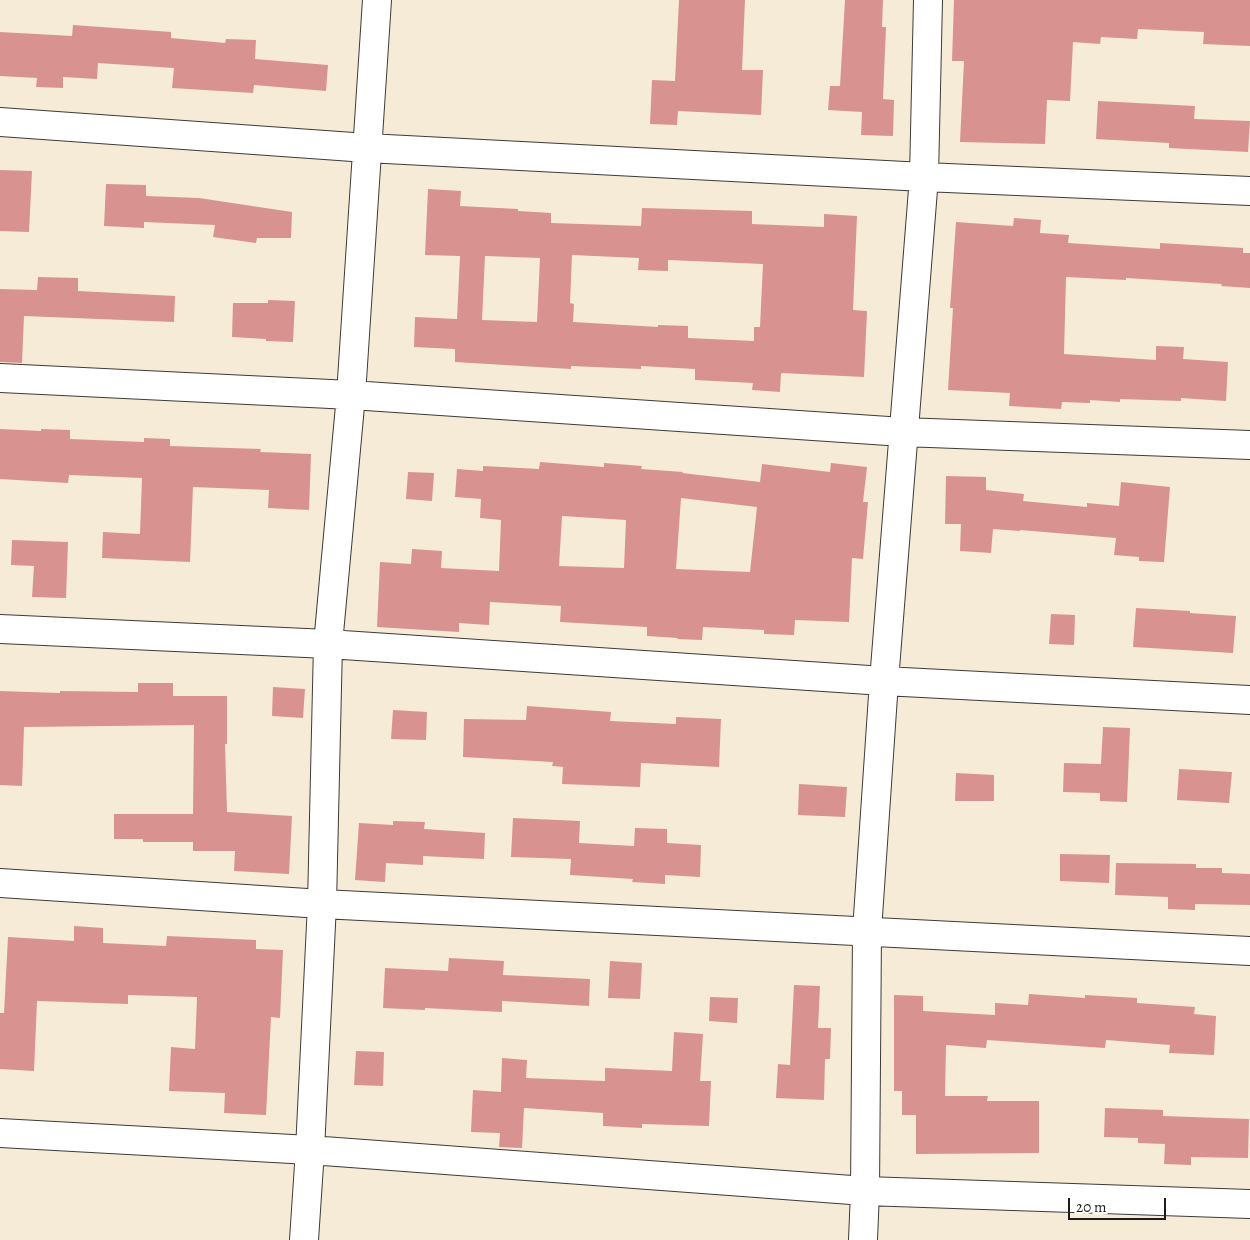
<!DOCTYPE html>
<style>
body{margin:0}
#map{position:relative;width:1250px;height:1240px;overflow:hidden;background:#f6ebd6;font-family:Alegreya,serif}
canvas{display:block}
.scale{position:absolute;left:1068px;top:1198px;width:98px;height:22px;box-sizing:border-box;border:2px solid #1c1c1c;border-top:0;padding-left:6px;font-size:15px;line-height:18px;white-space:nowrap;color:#1c1c1c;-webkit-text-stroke:4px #fff;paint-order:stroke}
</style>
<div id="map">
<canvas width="1250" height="1240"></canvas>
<div class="scale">20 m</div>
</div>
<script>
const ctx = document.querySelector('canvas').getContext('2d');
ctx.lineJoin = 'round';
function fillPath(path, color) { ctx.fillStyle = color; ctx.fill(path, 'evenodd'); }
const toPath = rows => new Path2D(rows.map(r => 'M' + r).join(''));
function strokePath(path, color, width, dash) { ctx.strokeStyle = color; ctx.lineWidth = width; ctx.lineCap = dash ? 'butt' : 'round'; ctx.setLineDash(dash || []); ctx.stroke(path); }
fillPath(toPath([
 [679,0,745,0,742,70,763,70,761,115,678,111,677,125,650,124,652,80,675,81],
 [845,0,883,0,882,27,886,27,883,99,894,100,893,136,861,135,862,112,828,110,830,86,840,86],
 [954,0,1250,0,1250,46,1203,44,1204,32,1138,29,1137,39,1101,37,1100,44,1073,42,1070,101,1047,100,1045,144,960,142,964,61,952,61],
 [73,25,171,32,171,38,225,43,226,39,256,40,255,59,328,65,326,91,254,85,253,93,172,88,174,68,98,63,97,79,63,77,63,88,36,87,37,78,0,76,0,32,72,36],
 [1098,101,1195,106,1194,119,1250,121,1248,152,1169,148,1169,143,1096,139],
 [0,170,32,171,29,232,0,231],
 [106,184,146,185,146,196,199,198,292,212,291,238,257,238,256,243,213,237,215,225,144,222,144,228,104,226],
 [428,189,461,191,460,206,518,209,518,211,551,213,551,223,641,226,642,208,752,211,752,224,824,227,824,214,857,216,853,310,867,311,864,377,781,373,780,392,752,390,753,383,695,380,695,369,641,366,641,369,571,366,571,369,455,362,455,349,414,347,415,317,457,319,460,256,425,255],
 [572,255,639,258,638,270,668,271,668,260,763,264,760,327,754,327,754,341,688,338,688,326,658,325,658,327,573,322,574,304,570,303],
 [485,256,540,258,537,322,482,320],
 [1014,218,1041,220,1040,233,1069,235,1068,243,1160,249,1160,243,1243,248,1243,253,1250,253,1250,288,1221,286,1222,284,1126,278,1126,280,1066,277,1064,354,1156,360,1156,346,1184,347,1183,359,1228,362,1226,401,1181,398,1181,401,1120,399,1120,402,1090,400,1090,403,1062,402,1061,409,1009,406,1010,393,948,390,953,308,950,308,956,222,1013,226],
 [38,277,78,278,78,291,175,296,174,322,24,316,22,363,0,362,0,289,37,290],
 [268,300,295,301,293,342,266,341,266,339,232,337,233,303,268,303],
 [0,429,41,431,41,429,70,430,70,439,144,442,144,438,170,439,170,446,261,449,260,452,311,454,309,510,268,508,269,490,193,487,190,562,102,558,103,532,140,534,142,478,69,475,68,483,0,479],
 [540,462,604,467,604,463,642,466,641,469,683,472,682,473,760,482,762,464,830,472,831,463,867,467,863,502,868,502,863,559,852,558,849,622,795,620,794,635,764,634,764,630,703,627,702,640,677,639,678,638,647,636,647,627,560,622,561,606,490,602,489,625,459,623,459,632,377,627,380,562,411,564,412,549,442,551,441,568,499,571,501,520,480,518,481,499,455,497,457,469,483,471,483,466,539,469],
 [681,498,757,507,750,572,676,569],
 [562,516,626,520,624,568,559,566],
 [408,472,434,473,432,501,406,499],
 [946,476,986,477,986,490,1024,494,1023,501,1087,507,1087,503,1119,506,1121,482,1170,487,1164,562,1139,561,1139,557,1114,555,1116,538,1020,530,1020,531,993,529,991,553,960,551,961,524,945,524],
 [12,540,68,542,66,598,32,597,34,566,11,565],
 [1136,608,1190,611,1190,613,1236,616,1233,653,1133,647],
 [1051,614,1075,615,1074,645,1049,644],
 [138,683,173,683,173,696,227,696,227,744,225,744,227,812,292,816,289,874,234,871,235,851,193,851,193,842,143,842,143,839,114,839,114,814,193,814,194,725,24,727,22,786,0,785,0,691,60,693,60,691,138,692],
 [273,687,305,689,303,718,272,716],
 [527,706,611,712,610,721,676,724,676,717,721,719,719,767,641,763,640,787,562,784,563,767,552,766,553,762,463,757,464,719,526,720],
 [393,710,427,712,426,740,391,739],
 [1103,727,1130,728,1127,802,1100,801,1100,793,1063,792,1064,763,1101,764],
 [1179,769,1232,772,1229,803,1177,800],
 [956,773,994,775,994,801,955,801],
 [799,784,847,787,845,817,798,815],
 [513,818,580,821,579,843,634,846,635,828,667,829,667,843,701,845,700,877,665,875,665,884,632,882,633,879,570,875,571,859,511,857],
 [393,821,425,822,424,829,485,833,484,859,423,856,423,865,386,863,385,882,355,880,359,823,393,825],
 [1060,854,1110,855,1109,883,1060,881],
 [1116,863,1196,864,1196,868,1222,868,1222,873,1250,874,1250,905,1195,904,1195,910,1168,909,1168,897,1115,895],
 [74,926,103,928,103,943,166,946,167,936,256,940,256,949,283,950,280,1018,271,1017,266,1115,224,1113,225,1093,169,1091,171,1047,195,1049,197,997,128,995,128,1004,37,1001,34,1071,0,1069,0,1013,4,1013,8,937,74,941],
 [449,958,504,961,503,975,590,979,589,1006,502,1001,502,1012,425,1008,425,1010,383,1008,385,968,448,971],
 [610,961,642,963,640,999,608,998],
 [794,985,820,986,818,1028,831,1028,830,1059,825,1059,824,1100,776,1098,778,1064,790,1065],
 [1029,994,1085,998,1085,995,1137,998,1137,1003,1195,1007,1194,1014,1216,1016,1214,1055,1169,1053,1170,1045,1106,1040,1105,1048,987,1040,986,1048,946,1045,945,1096,988,1096,987,1101,1039,1101,1039,1153,916,1154,916,1115,902,1115,902,1091,894,1091,894,995,923,996,923,1011,995,1015,995,1003,1028,1005],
 [710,997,738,998,737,1023,709,1021],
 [674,1032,703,1034,700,1081,711,1081,709,1126,642,1124,642,1128,603,1126,603,1113,524,1108,522,1148,499,1147,500,1133,471,1132,473,1090,501,1092,502,1058,527,1060,526,1078,605,1081,605,1068,672,1071],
 [356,1051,384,1052,383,1086,354,1085],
 [1105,1108,1163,1110,1163,1116,1249,1119,1248,1158,1191,1157,1191,1165,1164,1164,1165,1144,1138,1143,1138,1138,1104,1137]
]), '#d89390');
const street = toPath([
 [0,122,367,148,924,177,1250,191],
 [0,378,351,395,903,432,1250,445],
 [0,629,328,644,884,681,1250,700],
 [0,883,322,904,1250,951],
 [0,1133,310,1150,865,1191,1250,1204],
 [304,1240,310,1150,322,904,328,644,351,395,377,0],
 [863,1240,865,1191,867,931,884,681,924,177,928,0]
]);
strokePath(street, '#3d3b38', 30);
strokePath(street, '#fff', 28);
</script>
